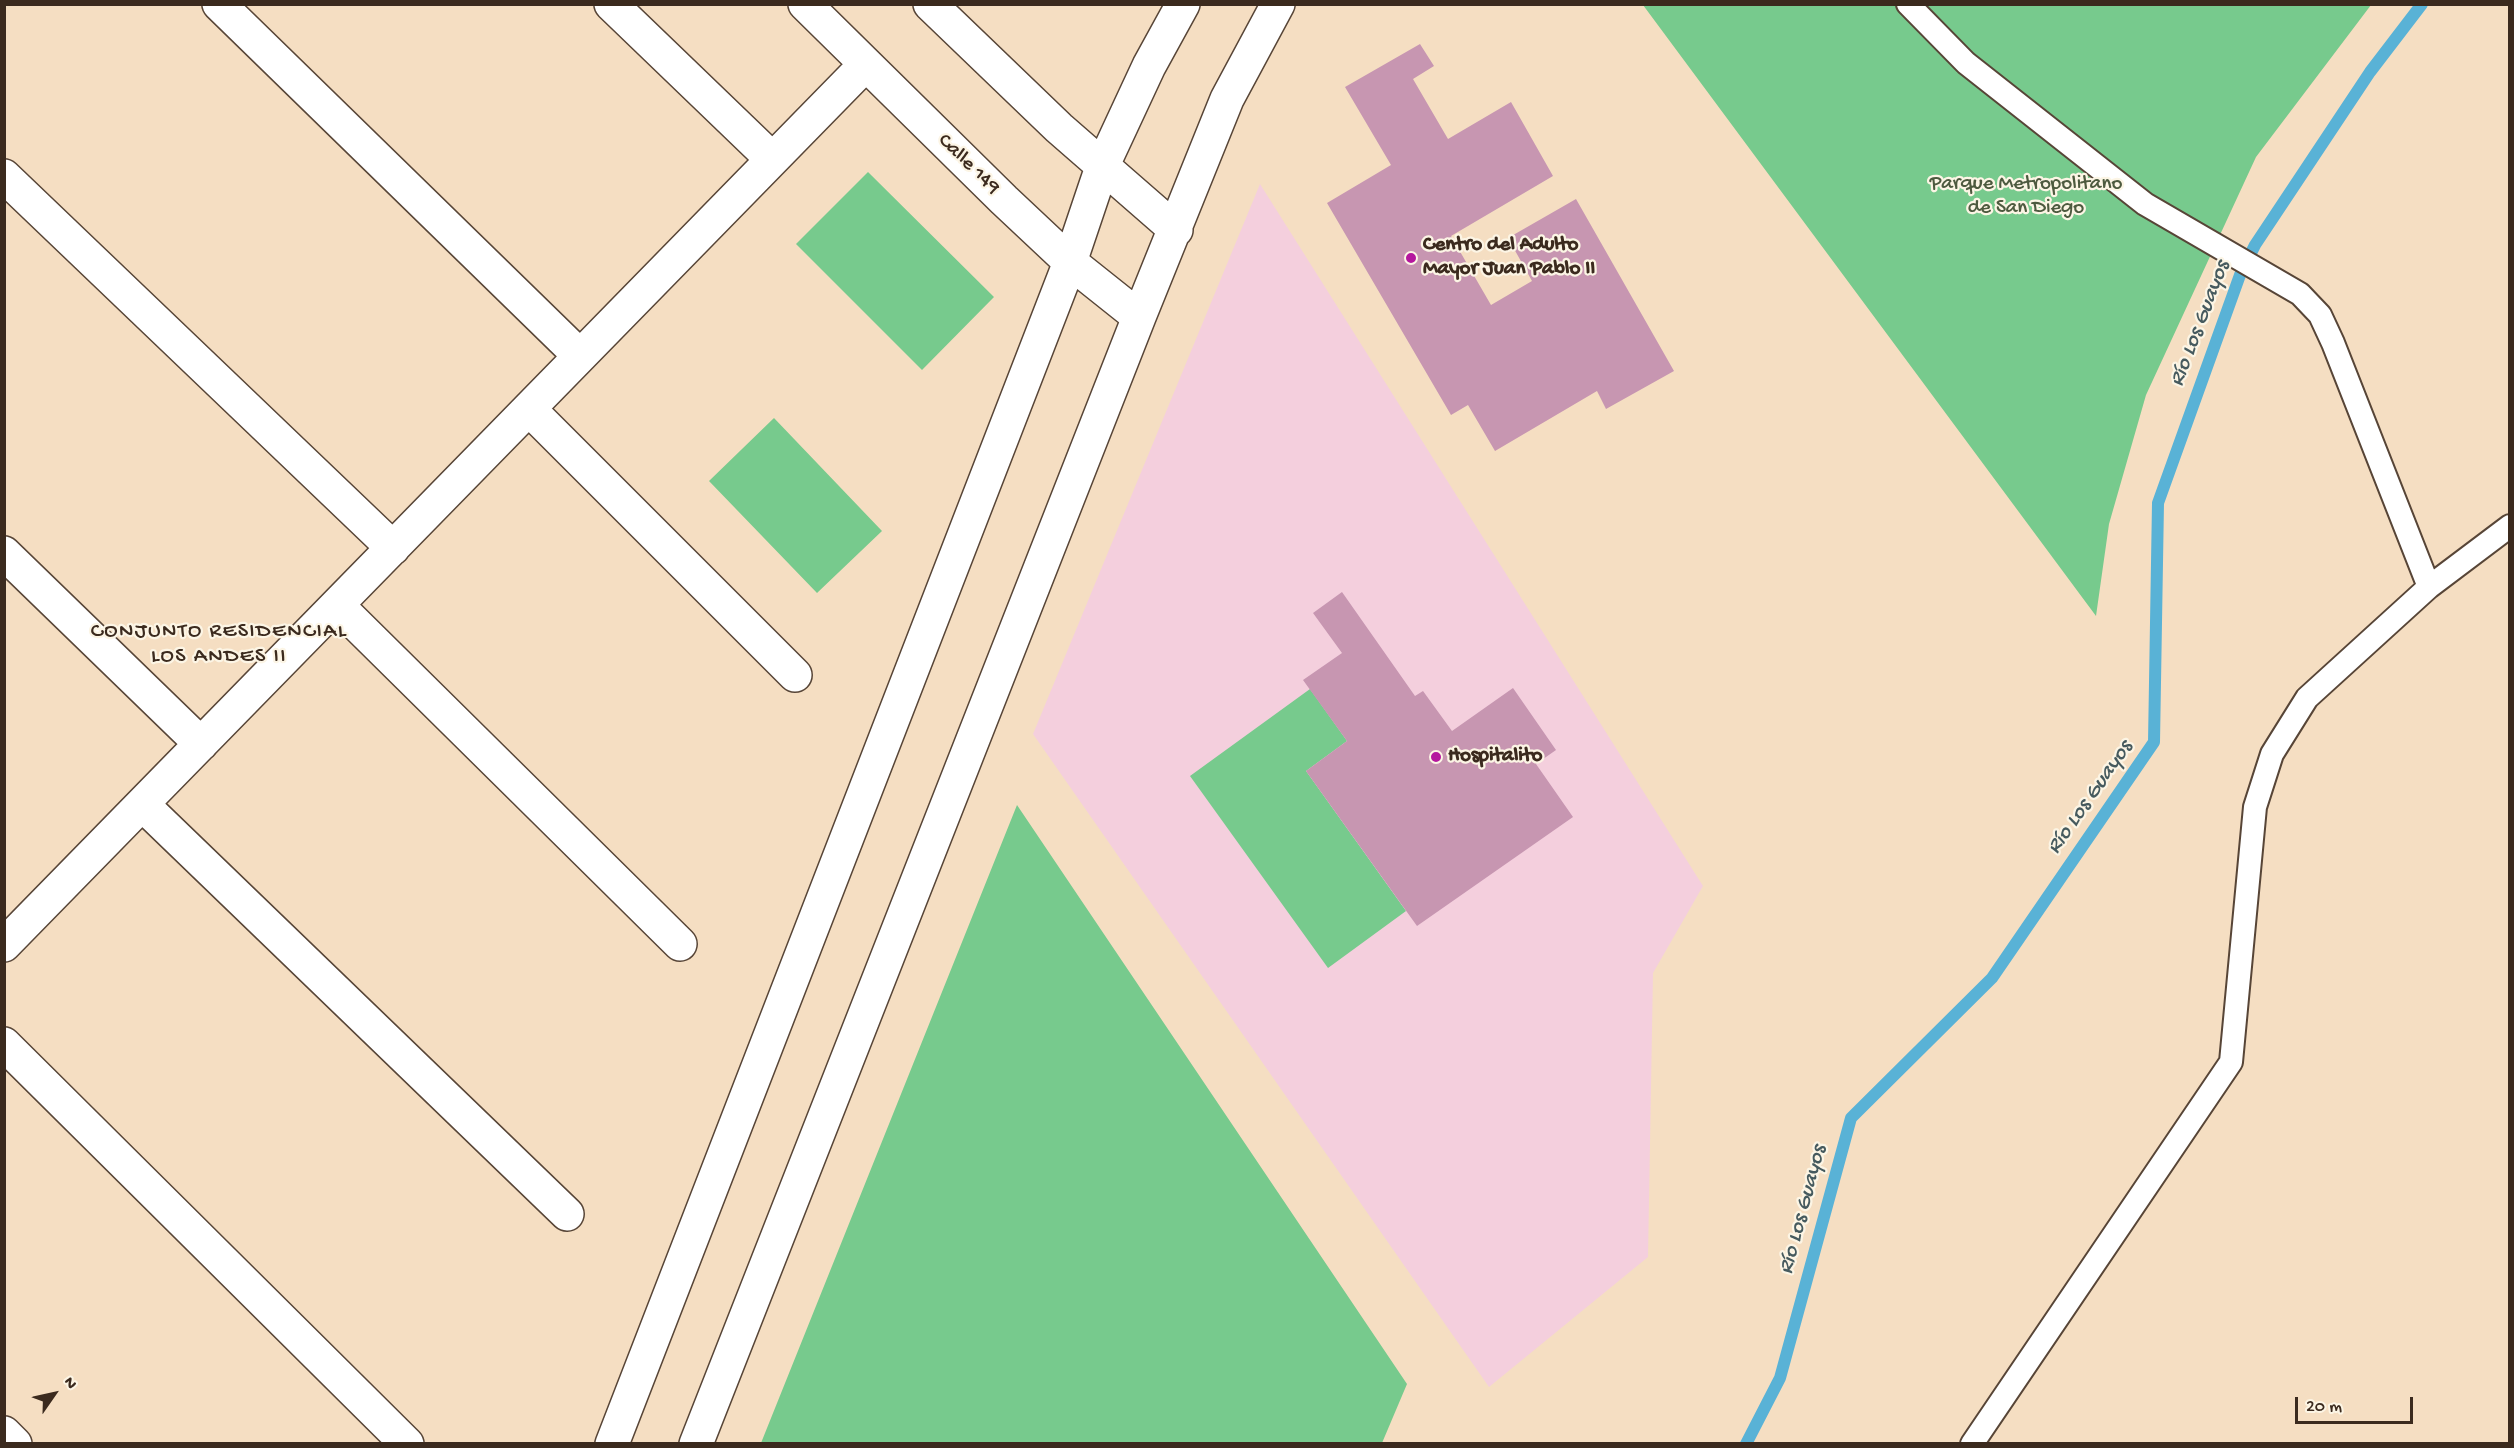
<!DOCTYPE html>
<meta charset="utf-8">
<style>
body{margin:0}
#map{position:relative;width:2514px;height:1448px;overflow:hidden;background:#f5dec2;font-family:"Gochi Hand",sans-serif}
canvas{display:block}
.frame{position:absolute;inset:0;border:6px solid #3b2a1e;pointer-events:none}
.north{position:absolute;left:24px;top:1364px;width:60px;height:60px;-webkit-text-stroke:4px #fcf5e5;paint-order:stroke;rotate:56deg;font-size:16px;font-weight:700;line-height:24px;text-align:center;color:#3b2a1e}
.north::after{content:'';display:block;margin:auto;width:21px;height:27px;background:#3b2a1e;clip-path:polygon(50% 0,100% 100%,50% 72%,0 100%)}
.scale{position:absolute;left:2295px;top:1397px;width:118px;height:27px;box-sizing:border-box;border:3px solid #3b2a1e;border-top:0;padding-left:8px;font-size:18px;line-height:21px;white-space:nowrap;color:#3b2a1e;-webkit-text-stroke:4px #fcf5e5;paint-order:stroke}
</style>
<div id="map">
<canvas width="2514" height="1448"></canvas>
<div class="frame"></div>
<div class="north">N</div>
<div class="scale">20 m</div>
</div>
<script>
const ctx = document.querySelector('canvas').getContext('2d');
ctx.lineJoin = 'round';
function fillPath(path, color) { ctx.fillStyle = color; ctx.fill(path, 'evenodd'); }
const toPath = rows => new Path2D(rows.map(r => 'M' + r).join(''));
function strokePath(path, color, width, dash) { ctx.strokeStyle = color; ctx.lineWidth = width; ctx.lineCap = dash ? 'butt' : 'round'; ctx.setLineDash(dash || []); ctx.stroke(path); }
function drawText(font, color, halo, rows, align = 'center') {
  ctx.font = font + ' "Gochi Hand",sans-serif'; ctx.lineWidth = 4.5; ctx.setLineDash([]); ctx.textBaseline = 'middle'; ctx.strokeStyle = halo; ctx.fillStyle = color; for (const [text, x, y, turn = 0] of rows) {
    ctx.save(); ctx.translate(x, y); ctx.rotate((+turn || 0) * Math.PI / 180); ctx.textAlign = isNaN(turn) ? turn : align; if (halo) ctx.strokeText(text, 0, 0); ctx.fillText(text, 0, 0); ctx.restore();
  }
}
fillPath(toPath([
 [1260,184,1703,886,1653,973,1648,1257,1489,1387,1033,734]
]), '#f4cfdd');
fillPath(toPath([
 [1643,5,2371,5,2256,157,2146,395,2109,524,2096,616],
 [868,172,994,297,922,370,796,244],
 [774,418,882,531,817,593,709,481],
 [1310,689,1347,741,1306,771,1406,911,1328,968,1190,776],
 [1017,805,1407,1384,1382,1443,761,1443]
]), '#77ca8d');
strokePath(toPath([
 [1746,1444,1780,1378,1851,1118,1992,978,2154,742,2158,503,2240,275,2255,245,2370,72,2422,4]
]), '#59b2d6', 12);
fillPath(toPath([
 [1420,44,1434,66,1413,79,1448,139,1511,102,1553,176,1451,236,1491,305,1532,281,1508,238,1576,199,1674,371,1606,409,1597,391,1495,451,1468,405,1451,415,1327,203,1391,165,1345,87],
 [1342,592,1415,696,1423,691,1452,731,1513,688,1556,750,1536,764,1573,817,1417,926,1306,771,1347,741,1303,680,1342,653,1313,613]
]), '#c796b1');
const service = toPath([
 [1908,4,1966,63,2145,204,2300,294,2320,315,2333,343,2429,587],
 [1972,1444,2231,1062,2255,807,2272,754,2307,698,2429,587,2510,526]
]);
const minor = toPath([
 [219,4,580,356],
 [611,4,772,159],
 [805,4,1004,200,1070,262,1139,317],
 [930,4,1059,128,1176,230],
 [4,176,393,548],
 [529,409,795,675],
 [4,553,201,744],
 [337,605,680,944],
 [142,804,567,1214],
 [4,945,865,65],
 [4,1044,407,1444],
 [4,1433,15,1444],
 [612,1444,1070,262,1102,167,1149,66,1183,4],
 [696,1444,1139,317,1227,99,1278,4]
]);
strokePath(service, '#574537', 26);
strokePath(minor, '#574537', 36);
strokePath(service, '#fff', 22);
strokePath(minor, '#fff', 33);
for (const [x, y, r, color] of [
 [1411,258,6,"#b5179e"],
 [1436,757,6,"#b5179e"]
]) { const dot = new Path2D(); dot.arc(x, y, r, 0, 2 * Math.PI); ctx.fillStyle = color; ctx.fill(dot); strokePath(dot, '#fcf5e5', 2); }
drawText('21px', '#3b2a1e', '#fcf5e5', [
 ["Calle 149",968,165,44]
]);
drawText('21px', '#4d5a3f', '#fcf5e5', [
 ["Parque Metropolitano",2026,185],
 ["de San Diego",2026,209]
]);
drawText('bold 21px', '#3b2a1e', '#fcf5e5', [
 ["Centro del Adulto",1423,246],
 ["Mayor Juan Pablo II",1423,270],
 ["Hospitalito",1448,757]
], 'left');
drawText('italic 22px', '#465a5e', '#fcf5e5', [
 ["Río Los Guayos",2201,324,-69],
 ["Río Los Guayos",2091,798,-55],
 ["Río Los Guayos",1804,1210,-75]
]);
ctx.letterSpacing = '1.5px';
drawText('22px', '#3b2a1e', '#fcf5e5', [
 ["CONJUNTO RESIDENCIAL",219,633],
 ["LOS ANDES II",219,658]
]);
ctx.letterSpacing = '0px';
</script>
